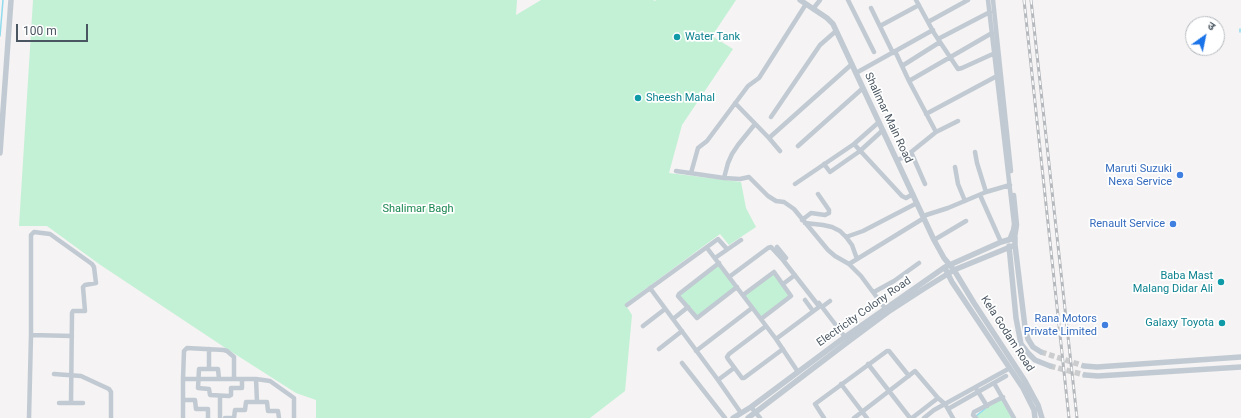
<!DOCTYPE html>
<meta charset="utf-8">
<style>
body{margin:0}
#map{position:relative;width:1241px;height:418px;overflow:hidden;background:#f5f3f3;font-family:Roboto,"Noto Sans Devanagari",sans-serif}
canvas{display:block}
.north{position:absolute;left:1185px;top:16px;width:40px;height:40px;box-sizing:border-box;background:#fff;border:1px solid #b7bbc0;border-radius:50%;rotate:33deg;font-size:11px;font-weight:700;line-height:16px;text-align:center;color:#4a5661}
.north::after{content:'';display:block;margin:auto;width:14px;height:18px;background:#1a73e8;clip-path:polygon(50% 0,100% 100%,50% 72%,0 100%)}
.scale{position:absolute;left:16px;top:24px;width:72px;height:18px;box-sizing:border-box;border:2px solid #4a5661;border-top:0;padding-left:5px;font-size:12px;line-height:14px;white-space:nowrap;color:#4a5661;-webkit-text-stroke:3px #fff;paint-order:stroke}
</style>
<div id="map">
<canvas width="1241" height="418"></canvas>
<div class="north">उ</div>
<div class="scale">100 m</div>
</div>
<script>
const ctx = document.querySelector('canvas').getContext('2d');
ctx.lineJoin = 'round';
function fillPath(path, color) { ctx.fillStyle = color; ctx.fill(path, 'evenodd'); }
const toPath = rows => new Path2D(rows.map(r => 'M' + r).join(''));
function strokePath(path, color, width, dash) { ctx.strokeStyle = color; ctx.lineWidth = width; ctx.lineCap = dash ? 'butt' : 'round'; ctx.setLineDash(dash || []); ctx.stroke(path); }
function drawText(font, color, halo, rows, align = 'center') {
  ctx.font = font + ' Roboto,sans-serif'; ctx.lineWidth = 3.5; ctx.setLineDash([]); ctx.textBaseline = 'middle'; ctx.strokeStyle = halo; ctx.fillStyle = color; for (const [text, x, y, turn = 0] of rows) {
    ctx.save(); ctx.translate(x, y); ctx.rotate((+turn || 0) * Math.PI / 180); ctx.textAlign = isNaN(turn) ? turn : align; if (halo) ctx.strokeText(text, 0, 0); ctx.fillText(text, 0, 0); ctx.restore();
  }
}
fillPath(toPath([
 [33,0,517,0,516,15,541,0,653,0,655,1,656,0,736,0,712,36,733,49,682,125,669,173,741,182,746,208,756,227,729,245,720,234,625,304,632,315,625,391,590,418,316,418,316,400,296,393,224,347,99,264,47,226,19,226],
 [718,265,735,287,697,317,680,295],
 [774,274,790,296,761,317,745,295],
 [1001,399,1012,418,978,418,976,415]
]), '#c3f1d5');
strokePath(toPath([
 [1240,32,1240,29],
 [0,36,3,0],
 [976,416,986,408]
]), '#90daee', 1.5);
strokePath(toPath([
 [1041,352,1084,366],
 [1050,366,1085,375]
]), '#caccce', 5.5, [5.5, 3]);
strokePath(toPath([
 [848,0,874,52],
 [916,0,934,33,958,69,962,68,995,53],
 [988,0,1014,224,1013,230,1009,240],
 [993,0,1011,171],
 [871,8,893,53],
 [813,9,820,0],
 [928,22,968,0],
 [880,26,919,5],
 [938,39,990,12],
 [895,51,909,81,936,132],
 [902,66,940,42],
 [856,73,933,30],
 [909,81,992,33],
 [735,103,769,138,852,64],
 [926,114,997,76],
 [771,117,820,45,836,31],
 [769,138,780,151],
 [854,144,902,196,906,198,913,194],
 [798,146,863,88],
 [911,152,925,184],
 [897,160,905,157,936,132,958,121],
 [824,164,830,172,860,151,883,130],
 [955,167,958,184,965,201],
 [676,171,724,178,740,179,749,177,768,196,776,201,784,202,794,209,828,250,835,256,849,264,861,276,887,311],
 [691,173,698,148,707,141,748,86,759,78,806,4],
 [724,178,728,163,732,154,738,145,755,124],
 [795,184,854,144,879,122],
 [986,192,1010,185],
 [980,195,1001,242],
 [1014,195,1017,225,1015,238],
 [923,216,948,208,986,192,977,163,975,152],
 [802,220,811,213,825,215,829,213,829,210,818,194],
 [805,223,823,225,832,227,840,231,846,237,852,245,857,259],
 [846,237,863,231,917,203],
 [934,240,966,221],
 [777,247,786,258],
 [707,248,776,339,798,372],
 [715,258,741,240],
 [719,263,679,294,678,296,697,318,737,287],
 [849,264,924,218],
 [729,277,768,248,771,247,783,260,818,305,819,307,776,339],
 [783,284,795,275],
 [650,288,718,380,741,413],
 [874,292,894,281,919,263],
 [743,295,774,272,791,296,761,319],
 [805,300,813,311],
 [819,303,845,337],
 [627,305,718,239,727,249],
 [822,307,830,301],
 [673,319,688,307],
 [643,326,665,309],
 [766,326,729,354,727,357,728,359,742,378,744,378,783,349],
 [31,335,72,336],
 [209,349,209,369],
 [659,349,682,331],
 [696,351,752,308],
 [682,363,725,418],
 [868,364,910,418],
 [54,374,81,376,109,389,111,392,111,418],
 [183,379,184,351,187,348,224,350,227,351,234,357,234,379],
 [219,379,218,369,199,369,198,388,209,389,210,395,229,396,231,395,231,388,242,388,242,379],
 [256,379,257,402],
 [718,380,734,368],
 [994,383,1014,418],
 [841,384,867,418],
 [977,390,987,406],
 [938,398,945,404,953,418],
 [183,400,195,400,196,409,208,409,208,418],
 [59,403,83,403],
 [751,407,760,418],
 [948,409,1006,376],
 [29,418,31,335,31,235,34,232,50,234,92,264,94,267,96,283,85,285,83,287,85,311,73,311,72,313,71,403],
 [183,418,183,379,256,379,270,381,294,398,294,418],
 [220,418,220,396],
 [225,418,234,418,235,410,245,410,246,402,267,402,268,411,278,411,279,418],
 [824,418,815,404,887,351,889,351,909,376],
 [854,418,915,371,938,398,912,418],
 [924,418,934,410,1010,368],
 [976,418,973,415,974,412,1003,397]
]), '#c1cad2', 4.5);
strokePath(toPath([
 [800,0,827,18,833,24,934,240,944,258,954,270,974,303,1025,381,1038,405,1042,418],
 [0,153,11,0],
 [1009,246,1016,318,1021,344,1028,353,1035,360,1050,366],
 [946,270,952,282,1023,388,1034,410,1035,418],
 [1084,366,1097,367,1241,357],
 [1085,375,1098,376,1241,367],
 [733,418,751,407,845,337,945,267,1001,242,1015,238,1015,245,1025,327,1028,339,1033,347,1041,352],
 [748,418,849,341,888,312,925,288,954,270,1015,245]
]), '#c1cad2', 5.5);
const rail = toPath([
 [1024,0,1069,418],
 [1031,0,1077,418]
]);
strokePath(rail, '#b5b8bd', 3);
strokePath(rail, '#fff', 1.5, [4.5]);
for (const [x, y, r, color] of [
 [677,37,4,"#0f9aa8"],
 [638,98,4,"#0f9aa8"],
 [1180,175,4,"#3f7fe0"],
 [1173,224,4,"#3f7fe0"],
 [1221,282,4,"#0f9aa8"],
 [1222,323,4,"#0f9aa8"],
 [1105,325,4,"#3f7fe0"]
]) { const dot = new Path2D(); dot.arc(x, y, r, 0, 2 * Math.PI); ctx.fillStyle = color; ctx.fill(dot); strokePath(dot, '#fff', 1.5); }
drawText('11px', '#0d838f', '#fff', [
 ["Water Tank",685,37],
 ["Sheesh Mahal",646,98],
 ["Baba Mast",1213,276,"right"],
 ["Malang Didar Ali",1213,289,"right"],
 ["Galaxy Toyota",1214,323,"right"]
], 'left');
drawText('11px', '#4a5661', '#fff', [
 ["Shalimar Main Road",888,118,65],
 ["Electricity Colony Road",864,312,-35],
 ["Kela Godam Road",1007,334,57]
]);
drawText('11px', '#366cbe', '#fff', [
 ["Maruti Suzuki",1172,169],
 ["Nexa Service",1172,182],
 ["Renault Service",1165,224],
 ["Rana Motors",1097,319],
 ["Private Limited",1097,332]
], 'right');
drawText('11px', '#17864f', '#fff', [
 ["Shalimar Bagh",418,209]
]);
</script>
